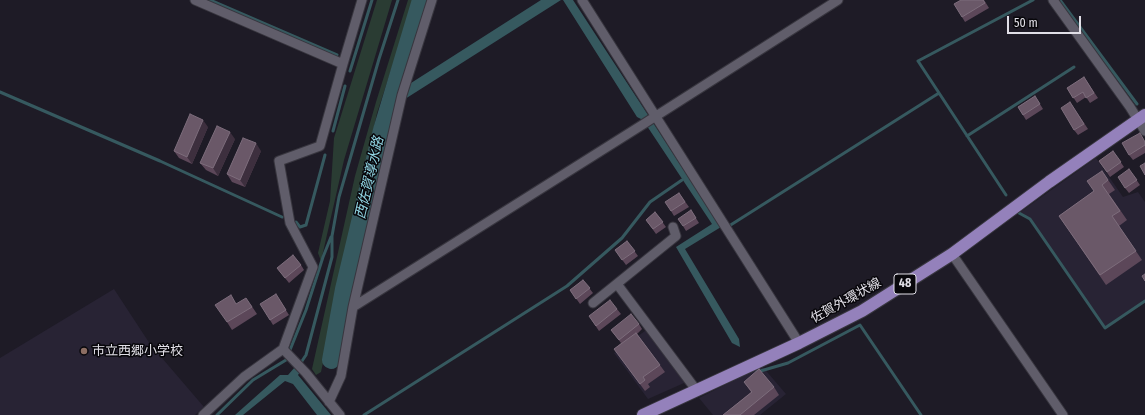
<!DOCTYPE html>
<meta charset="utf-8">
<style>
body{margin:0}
#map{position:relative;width:1145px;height:415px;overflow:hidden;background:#1e1b26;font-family:"Fira Sans Condensed",sans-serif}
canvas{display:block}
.scale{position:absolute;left:1007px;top:16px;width:74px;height:18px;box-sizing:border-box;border:2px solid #e1dfe7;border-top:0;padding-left:5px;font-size:12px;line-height:14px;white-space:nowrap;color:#e1dfe7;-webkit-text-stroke:3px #08070b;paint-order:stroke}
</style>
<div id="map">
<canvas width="1145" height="415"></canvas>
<div class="scale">50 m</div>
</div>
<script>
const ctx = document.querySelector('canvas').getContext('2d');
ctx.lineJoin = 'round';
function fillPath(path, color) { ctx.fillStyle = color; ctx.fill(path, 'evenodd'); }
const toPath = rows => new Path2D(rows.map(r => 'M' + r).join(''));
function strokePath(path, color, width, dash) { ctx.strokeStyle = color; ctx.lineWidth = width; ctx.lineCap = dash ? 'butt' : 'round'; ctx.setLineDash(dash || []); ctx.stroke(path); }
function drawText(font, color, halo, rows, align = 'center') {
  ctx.font = font + ' "Fira Sans Condensed","Noto Sans JP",sans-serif'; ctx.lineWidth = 3; ctx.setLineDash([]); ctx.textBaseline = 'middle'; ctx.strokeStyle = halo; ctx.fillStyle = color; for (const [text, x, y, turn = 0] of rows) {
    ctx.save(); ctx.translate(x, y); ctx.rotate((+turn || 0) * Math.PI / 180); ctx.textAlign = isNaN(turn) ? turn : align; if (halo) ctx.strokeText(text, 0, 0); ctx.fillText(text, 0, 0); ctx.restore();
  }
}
fillPath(toPath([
 [1096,158,1123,197,1138,192,1145,202,1145,300,1105,328,1030,219,1019,213],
 [114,289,150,344,204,407,195,415,0,415,0,358],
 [652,326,693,379,648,399,614,353],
 [762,366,786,394,760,415,713,415,699,398]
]), '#282334');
fillPath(toPath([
 [377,0,392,0,344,160,321,261,318,253,330,201,334,138],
 [408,0,414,0,377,113,321,372,316,375,312,369,355,176,376,102]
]), '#2a3c33');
fillPath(toPath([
 [541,0,561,0,405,99,411,83],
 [563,0,573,0,721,227,685,249,739,339,740,347,732,343,676,247,712,224,643,120,637,117],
 [295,367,300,372,298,375,331,415,317,415,293,384,285,381,243,415,235,415,280,375,288,375]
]), '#36595f');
strokePath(toPath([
 [210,0,337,55],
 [1060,0,1137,104],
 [350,71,372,0],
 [0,92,160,161,282,217],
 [333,131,345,86],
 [967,136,1074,67],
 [1006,195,918,61,1033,0],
 [1019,213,1030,219,1105,328,1145,301],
 [296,222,300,227,306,225,325,155],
 [729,226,939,93],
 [300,364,306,355,332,257,332,236,339,197,379,59,398,0],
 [757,372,788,363,860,325,921,415],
 [217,415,253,380,286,360,306,310,323,257,331,237],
 [364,415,567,286,622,238,650,202,682,180]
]), '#36595f', 3);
strokePath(toPath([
 [331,360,344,289,382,130,421,0]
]), '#36595f', 18);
const street = toPath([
 [195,0,343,64],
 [582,0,799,343],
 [1053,0,1130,107,1145,131],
 [952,254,1063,415],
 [617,284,697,391],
 [593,303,676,236,673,227],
 [353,307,642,125,838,0],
 [283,349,306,373,340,415],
 [329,402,341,376,353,307,402,95,432,0],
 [203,415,244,377,283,349,313,267,290,223,279,161,320,146,343,64,362,0]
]);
const primary = toPath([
 [643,415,799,343,862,311,952,254,1049,182,1145,115]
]);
strokePath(street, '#38363f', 11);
strokePath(primary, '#38363f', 14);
strokePath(street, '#605d6a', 9);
strokePath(primary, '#9481bb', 12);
fillPath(toPath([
 [961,0,984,0,989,8,965,22,962,17],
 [1084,77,1098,98,1090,103,1086,97,1077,103,1067,88],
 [1035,96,1043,109,1026,120,1018,107],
 [1070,102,1088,129,1078,135,1074,130],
 [208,127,192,164,179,158,174,151],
 [235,139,218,176,206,170,200,163],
 [1145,141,1145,153,1133,160,1129,155],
 [261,151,245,187,232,182,227,174],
 [1113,151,1124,167,1110,177,1099,161],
 [1129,169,1140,185,1129,193,1125,188],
 [1102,171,1115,190,1109,194,1127,220,1119,226,1142,260,1106,285,1059,216,1094,191],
 [679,193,689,207,674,216,671,211],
 [691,210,699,223,686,231,683,226],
 [655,212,666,227,656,234,646,220],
 [627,241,638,256,626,265,615,250],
 [301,265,304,270,289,283,277,268],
 [583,280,593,293,580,304,570,290],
 [279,299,289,315,273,325,270,320],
 [237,304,251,305,257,314,232,330,227,322],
 [617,309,621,314,599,331,589,316],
 [639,324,642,329,637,334,665,372,648,384,650,387,645,391,614,349,621,343,611,330],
 [744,382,774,387,779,395,754,415,723,415,751,392]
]), '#5c4759');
fillPath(toPath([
 [203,120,208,127,192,164,187,157],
 [230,132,235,139,218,176,213,168],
 [256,143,261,151,245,187,240,180]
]), '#3d2f3e');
const building = toPath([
 [961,0,983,0,985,3,962,17,954,4,961,0],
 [1084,77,1094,93,1086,98,1083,92,1073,98,1067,88,1084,77],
 [1035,96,1040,104,1023,115,1018,107,1035,96],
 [1070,102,1084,124,1074,130,1061,108,1070,102],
 [190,114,203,120,187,157,174,151,190,114],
 [217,126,230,132,213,168,200,163,217,126],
 [1140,133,1145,142,1145,145,1129,155,1122,143,1140,133],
 [243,138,256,143,240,180,227,174,243,138],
 [1113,151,1121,162,1107,172,1099,161,1113,151],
 [1145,163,1145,175,1140,166,1145,163],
 [1129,169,1137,180,1125,188,1118,177,1129,169],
 [1102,171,1108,180,1102,185,1120,211,1112,216,1136,251,1100,275,1059,216,1094,191,1087,181,1102,171],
 [679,193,685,202,671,211,665,202,679,193],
 [691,210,696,218,683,226,678,219,691,210],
 [655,212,663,222,653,229,646,220,655,212],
 [627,241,635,251,622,260,615,250,627,241],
 [293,255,301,265,285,278,277,268,293,255],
 [1145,274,1145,281,1142,276,1145,274],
 [583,280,590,288,576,299,570,290,583,280],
 [276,294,286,310,270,320,260,304,276,294],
 [231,295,236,304,246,298,252,307,227,322,215,305,231,295],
 [610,300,617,309,596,326,589,316,610,300],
 [631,314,639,324,619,340,611,330,631,314],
 [636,333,660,365,643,377,645,380,640,384,614,349,636,333],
 [759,369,774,387,740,415,723,415,752,392,744,382,759,369]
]);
fillPath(building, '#6a5868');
strokePath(building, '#7d6d7c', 1);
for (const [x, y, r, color] of [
 [84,351,4,"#8d6e63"]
]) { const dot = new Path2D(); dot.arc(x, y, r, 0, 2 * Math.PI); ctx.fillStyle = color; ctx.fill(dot); strokePath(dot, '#08070b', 1.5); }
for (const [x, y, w] of [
 [905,284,22]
]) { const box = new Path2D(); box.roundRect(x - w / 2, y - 10, w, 20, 3); ctx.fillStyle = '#08070b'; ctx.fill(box); strokePath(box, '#e1dfe7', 1); }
drawText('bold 12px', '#e1dfe7', null, [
 ["48",905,284]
]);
drawText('13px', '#e1dfe7', '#08070b', [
 ["佐賀外環状線",846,301,-29]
]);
drawText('13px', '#e1dfe7', '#08070b', [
 ["市立西郷小学校",92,351]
], 'left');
drawText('italic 14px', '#91d6e4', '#08070b', [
 ["西佐賀導水路",370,178,-77]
]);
</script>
